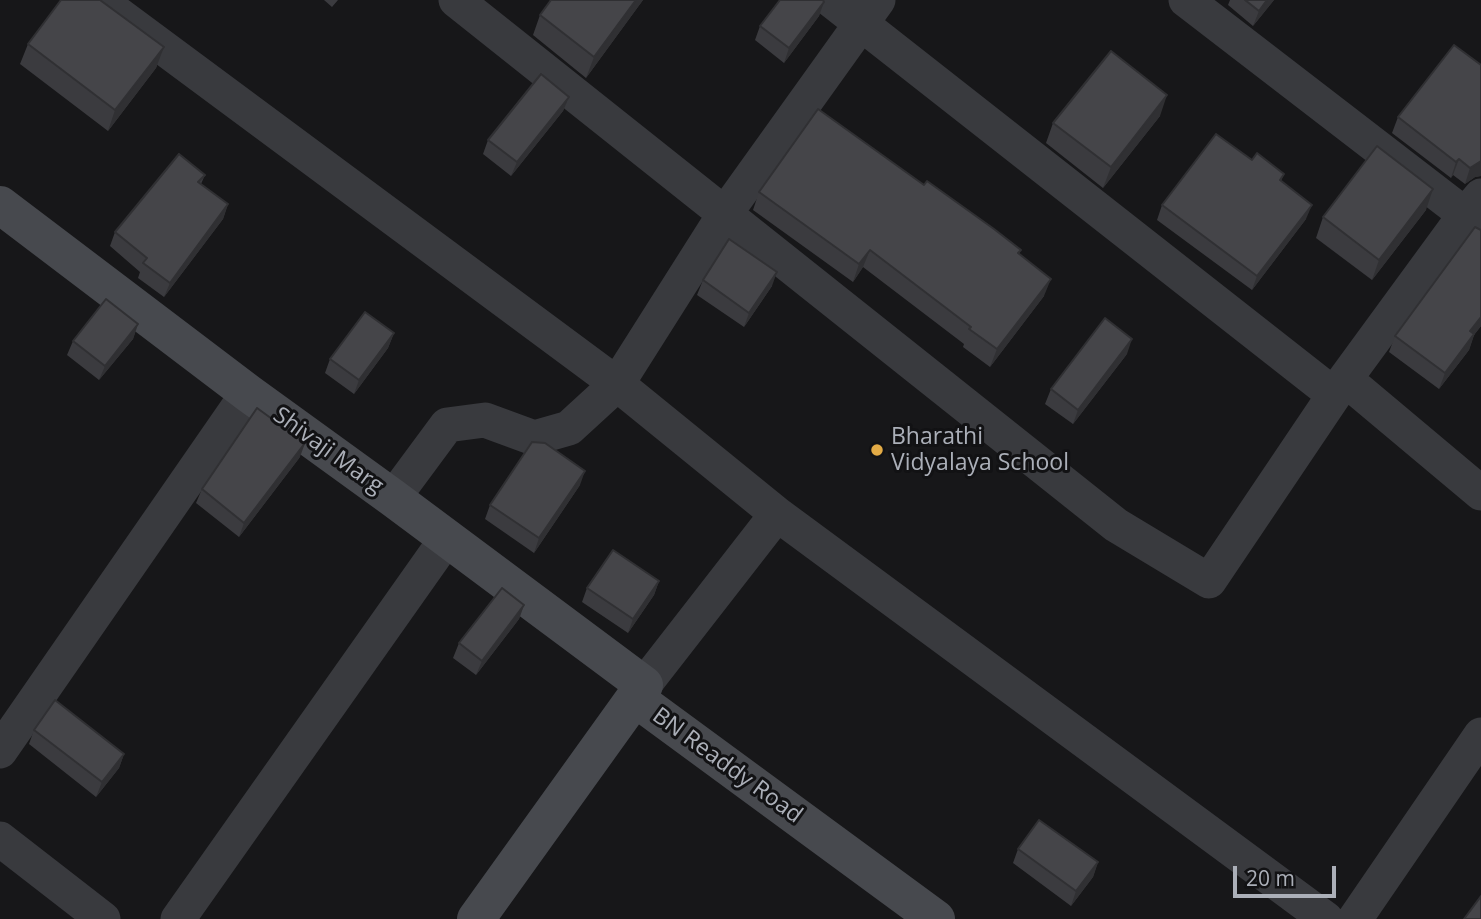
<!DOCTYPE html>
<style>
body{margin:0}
#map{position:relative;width:1481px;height:919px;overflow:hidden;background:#171719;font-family:"Open Sans",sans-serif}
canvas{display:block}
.scale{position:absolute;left:1233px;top:866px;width:103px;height:32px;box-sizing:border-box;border:4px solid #abafb8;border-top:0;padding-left:9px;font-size:21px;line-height:24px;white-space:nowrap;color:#abafb8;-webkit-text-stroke:5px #121214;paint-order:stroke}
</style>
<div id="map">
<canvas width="1481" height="919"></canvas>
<div class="scale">20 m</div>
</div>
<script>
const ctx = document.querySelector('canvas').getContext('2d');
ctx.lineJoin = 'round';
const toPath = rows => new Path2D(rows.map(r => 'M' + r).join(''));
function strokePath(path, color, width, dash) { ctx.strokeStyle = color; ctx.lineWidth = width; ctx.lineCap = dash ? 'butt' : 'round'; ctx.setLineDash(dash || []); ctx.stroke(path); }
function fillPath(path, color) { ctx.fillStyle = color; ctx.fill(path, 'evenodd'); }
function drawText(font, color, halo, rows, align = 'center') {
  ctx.font = font + ' "Open Sans",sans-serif'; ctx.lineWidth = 6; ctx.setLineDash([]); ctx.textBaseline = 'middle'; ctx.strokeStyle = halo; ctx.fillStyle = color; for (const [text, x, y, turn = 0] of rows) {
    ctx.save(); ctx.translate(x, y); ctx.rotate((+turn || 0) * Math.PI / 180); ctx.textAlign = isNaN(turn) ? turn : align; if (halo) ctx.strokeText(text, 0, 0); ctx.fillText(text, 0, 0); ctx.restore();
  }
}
strokePath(toPath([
 [99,0,617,384,777,514,1326,919],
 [456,0,1116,525,1209,581,1345,379],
 [831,0,1333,394],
 [1186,0,1481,227],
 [1481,196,1465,215,1345,379,1481,493],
 [393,498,447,425,485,420,534,438,569,428,617,384,724,215,878,0],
 [644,685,777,514],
 [0,751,248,393],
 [0,839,103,919],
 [178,919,447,538],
 [1355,919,1481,735]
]), '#393a3e', 35);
strokePath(toPath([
 [0,205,248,393,393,498,644,685,476,919],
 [635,698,936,919]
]), '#47494e', 38);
fillPath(toPath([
 [324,0,338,0,332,7],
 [551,0,643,0,586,78,533,35,540,15],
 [1230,0,1274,0,1253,26,1228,5],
 [824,2,819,16,784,63,755,40,760,26],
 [28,44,164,47,156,68,108,131,20,64],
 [1481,65,1481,176,1475,177,1465,184,1453,175,1451,178,1392,133,1398,117],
 [569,97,563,111,511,176,483,154,488,140],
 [1160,116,1103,188,1046,143,1053,123],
 [1252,160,1284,174,1281,181,1306,219,1252,290,1157,220,1162,205],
 [205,175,201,184,228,204,223,219,164,297,138,278,140,272,110,246,115,232],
 [924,185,1021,250,1019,254,1044,296,990,367,963,347,964,344,863,267,853,282,753,210,759,192],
 [1426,210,1372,280,1316,238,1323,217],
 [1481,230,1481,326,1474,335,1469,350,1439,389,1389,352,1395,336],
 [703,280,772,286,744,327,697,295],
 [138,324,133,339,99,380,67,355,73,341],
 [394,333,388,348,354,394,325,373,330,359],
 [1127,354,1073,424,1045,404,1051,389],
 [300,457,239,537,196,503,202,489],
 [580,485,534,553,485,519,490,505],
 [659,581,654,595,628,633,582,602,587,588],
 [524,605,519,619,476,675,453,658,459,643],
 [34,730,124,754,119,768,96,797,29,744],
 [1018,849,1098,862,1093,877,1071,906,1013,863]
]), '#3b3b3f');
fillPath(toPath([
 [636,0,643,0,586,78,594,57],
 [1267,0,1274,0,1253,26,1259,11],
 [824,2,819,16,784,63,789,48],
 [164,47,156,68,108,131,115,110],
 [1167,95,1160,116,1103,188,1111,167],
 [569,97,563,111,511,176,517,162],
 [1459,159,1453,175,1451,178,1456,162],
 [1481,161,1481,176,1475,177,1465,184,1470,168],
 [1433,189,1426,210,1372,280,1379,260],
 [228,204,223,219,164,297,170,283],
 [1312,205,1306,219,1252,290,1257,276],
 [870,250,863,267,853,282,859,264],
 [777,272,772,286,744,327,749,313],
 [1051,279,1044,296,990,367,997,349],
 [1481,317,1481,326,1474,335,1469,350,1439,389,1445,373,1470,331],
 [138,324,133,339,99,380,105,366],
 [394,333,388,348,354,394,359,380],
 [1132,339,1127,354,1073,424,1078,410],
 [305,443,300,457,239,537,244,523],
 [585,471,580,485,534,553,539,538],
 [659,581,654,595,628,633,633,619],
 [524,605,519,619,476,675,482,661],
 [124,754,119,768,96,797,102,782],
 [1098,862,1093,877,1071,906,1076,891]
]), '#303033');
const building = toPath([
 [61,0,100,0,164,47,115,110,28,44,61,0],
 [551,0,636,0,594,57,540,15,551,0],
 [780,0,823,0,824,2,789,48,760,26,780,0],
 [1245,0,1267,0,1259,11,1245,0],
 [1454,45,1481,65,1481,161,1470,168,1459,159,1456,162,1398,117,1454,45],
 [1111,51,1167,95,1111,167,1053,123,1111,51],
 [541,74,569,97,517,162,488,140,541,74],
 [818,109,924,185,927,181,994,229,1021,250,1018,253,1051,279,997,349,969,329,971,327,870,250,859,264,759,192,818,109],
 [1216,134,1252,160,1257,153,1284,174,1280,180,1312,205,1257,276,1162,205,1216,134],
 [1377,146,1433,189,1379,260,1323,217,1377,146],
 [179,154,205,175,198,182,228,204,170,283,143,263,147,258,115,232,179,154],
 [1475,227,1481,230,1481,317,1470,331,1474,334,1445,373,1395,336,1475,227],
 [729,239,777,272,749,313,703,280,729,239],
 [106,299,138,324,105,366,73,341,106,299],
 [365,312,394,333,359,380,330,359,365,312],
 [1105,318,1132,339,1078,410,1051,389,1105,318],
 [257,408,305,443,244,523,202,489,257,408],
 [532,442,545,443,585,471,539,538,490,505,532,442],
 [613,550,659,581,633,619,587,588,613,550],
 [502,588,524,605,482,661,459,643,502,588],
 [55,700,124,754,102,782,34,730,55,700],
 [1039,820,1098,862,1076,891,1018,849,1039,820],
 [1481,896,1481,919,1464,919,1481,896]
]);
fillPath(building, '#454549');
strokePath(building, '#303033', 2);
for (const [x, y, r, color] of [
 [877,450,7,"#e3ab46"]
]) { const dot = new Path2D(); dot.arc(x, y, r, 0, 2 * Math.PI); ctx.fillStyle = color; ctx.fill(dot); strokePath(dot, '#121214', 2.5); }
drawText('23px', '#abafb8', '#121214', [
 ["Bharathi",891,437],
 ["Vidyalaya School",891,463]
], 'left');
drawText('23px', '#abafb8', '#121214', [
 ["Shivaji Marg",328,451,36],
 ["BN Readdy Road",727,766,36]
]);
</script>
